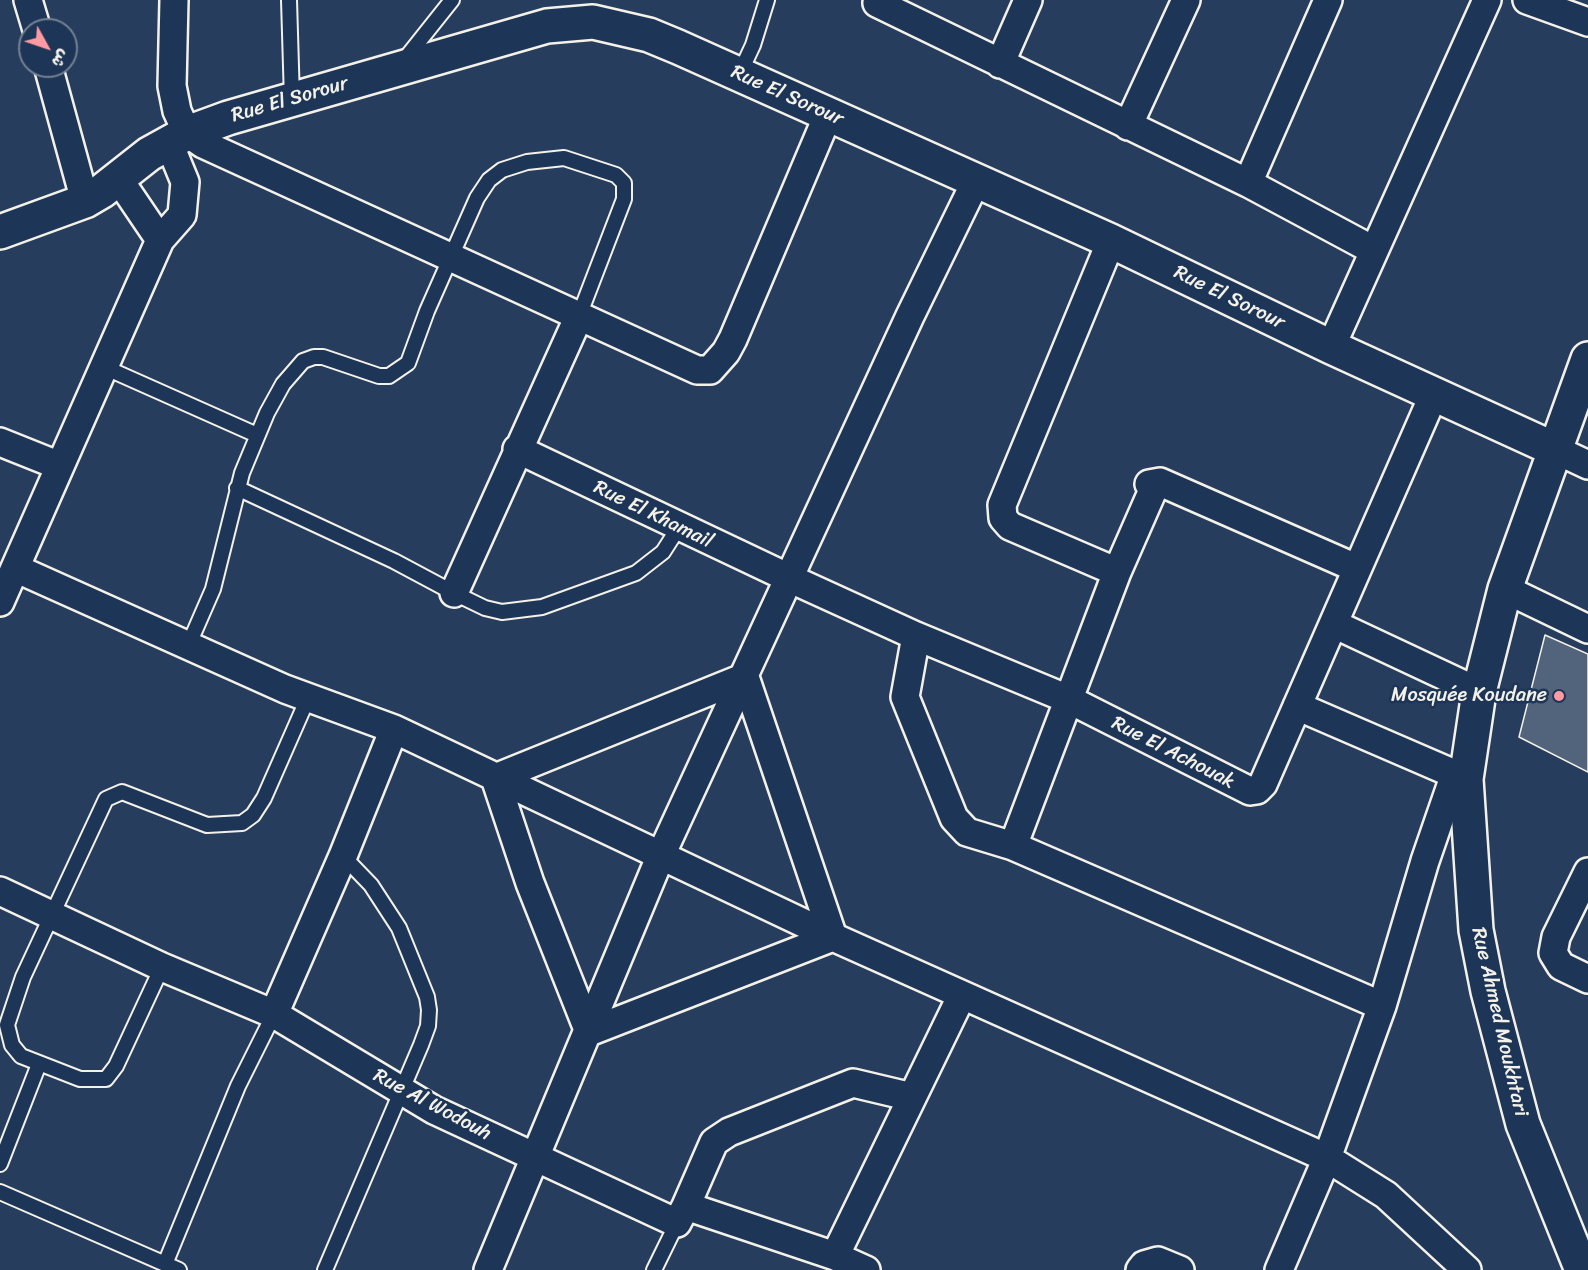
<!DOCTYPE html>
<meta charset="utf-8">
<style>
body{margin:0}
#map{position:relative;width:1588px;height:1270px;overflow:hidden;background:#263d5d;font-family:Sriracha,"Playpen Sans Arabic",sans-serif}
canvas{display:block}
.north{position:absolute;left:18px;top:18px;width:60px;height:60px;box-sizing:border-box;background:#1d3557;border:2px solid #738091;border-radius:50%;rotate:130deg;font-size:16px;font-weight:700;line-height:24px;text-align:center;color:#f4f1e8}
.north::after{content:'';display:block;margin:auto;width:21px;height:27px;background:#ff9aa2;clip-path:polygon(50% 0,100% 100%,50% 72%,0 100%)}
</style>
<div id="map">
<canvas width="1588" height="1270"></canvas>
<div class="north">ش</div>
</div>
<script>
const ctx = document.querySelector('canvas').getContext('2d');
ctx.lineJoin = 'round';
function fillPath(path, color) { ctx.fillStyle = color; ctx.fill(path, 'evenodd'); }
const toPath = rows => new Path2D(rows.map(r => 'M' + r).join(''));
function strokePath(path, color, width, dash) { ctx.strokeStyle = color; ctx.lineWidth = width; ctx.lineCap = dash ? 'butt' : 'round'; ctx.setLineDash(dash || []); ctx.stroke(path); }
function drawText(font, color, halo, rows, align = 'center') {
  ctx.font = font + ' Sriracha,sans-serif'; ctx.lineWidth = 5; ctx.setLineDash([]); ctx.textBaseline = 'middle'; ctx.strokeStyle = halo; ctx.fillStyle = color; for (const [text, x, y, turn = 0] of rows) {
    ctx.save(); ctx.translate(x, y); ctx.rotate((+turn || 0) * Math.PI / 180); ctx.textAlign = isNaN(turn) ? turn : align; if (halo) ctx.strokeText(text, 0, 0); ctx.fillText(text, 0, 0); ctx.restore();
  }
}
const building = toPath([
 [1545,635,1588,654,1588,772,1519,737,1545,635]
]);
fillPath(building, '#52647b');
strokePath(building, '#f4f1e8', 1.5);
const service = toPath([
 [289,0,292,100],
 [405,59,452,0],
 [739,75,753,45,767,0],
 [104,367,257,435],
 [237,488,394,561,454,593,485,608,502,612,542,607,636,573,663,552,679,527],
 [189,644,213,589,242,473,267,413,283,384,303,361,314,357,323,357,379,376,389,376,408,363,427,311,477,198,489,180,502,170,527,162,564,158,616,175,624,183,624,199,579,316],
 [162,967,116,1066,106,1079,80,1079,21,1056,12,1045,7,1025,23,977,106,799,122,792,207,825,242,823,253,815,264,798,308,698],
 [0,1164,39,1064],
 [0,1192,179,1270],
 [165,1264,238,1086,274,1014],
 [325,1270,421,1045,428,1026,429,1010,427,997,399,928,371,885,343,856],
 [654,1270,677,1223]
]);
const minor = toPath([
 [28,0,37,30],
 [174,0,172,86,177,111,187,133,203,144,697,370,710,370,726,352,733,339,828,115],
 [1527,0,1588,22],
 [877,3,1248,183,1373,250],
 [1000,64,1028,0],
 [48,66,85,201],
 [1128,126,1186,0],
 [118,178,160,240],
 [1248,183,1328,0],
 [1111,241,1002,505,1003,518,1010,526,1117,572],
 [1331,347,1487,0],
 [0,442,60,466],
 [517,449,791,579,916,636,1068,699,1250,791,1257,790,1263,784,1434,394],
 [1554,449,1588,465],
 [15,568,285,689,394,729,833,937,1327,1158,1386,1195,1467,1270],
 [1356,568,1160,482,1149,484,1153,490,1117,572,1013,846,1382,1006],
 [1505,589,1588,629],
 [454,593,579,316],
 [0,602,160,240,182,215,185,182,169,143],
 [1334,624,1479,692],
 [916,636,905,697,954,818,967,832,1013,846],
 [1297,706,1466,779],
 [495,778,530,883,589,1032,833,937,745,677],
 [495,778,745,677],
 [1588,872,1556,937,1553,953,1561,966,1588,979],
 [0,891,162,967,274,1014,434,1110,677,1223,686,1206,835,1256,866,1270],
 [274,1014,343,856,394,729],
 [686,1206,714,1142,729,1132,853,1083,912,1097],
 [835,1256,962,995],
 [488,1270,661,855,910,316,976,181],
 [1140,1270,1144,1265,1158,1261,1180,1270],
 [1279,1270,1327,1158,1382,1006,1425,861,1455,774]
]);
const tertiary = toPath([
 [0,232,85,201,102,191,149,154,187,133,228,118,547,26,593,22,649,35,678,47,1111,241,1331,347,1554,449],
 [1582,1270,1523,1124,1488,991,1476,930,1466,779,1479,692,1505,589,1588,359]
]);
strokePath(service, '#f4f1e8', 18);
strokePath(minor, '#f4f1e8', 32);
strokePath(tertiary, '#f4f1e8', 38);
strokePath(service, '#1d3557', 14);
strokePath(minor, '#1d3557', 27);
strokePath(tertiary, '#1d3557', 33);
for (const [x, y, r, color] of [
 [1559,696,6,"#ff9aa2"]
]) { const dot = new Path2D(); dot.arc(x, y, r, 0, 2 * Math.PI); ctx.fillStyle = color; ctx.fill(dot); strokePath(dot, '#1d3557', 2); }
drawText('20px', '#f4f1e8', '#1d3557', [
 ["Rue El Sorour",787,96,24],
 ["Rue El Sorour",290,100,-16],
 ["Rue El Sorour",1229,298,26],
 ["Rue El Khamail",653,515,26],
 ["Rue El Achouak",1173,753,27],
 ["Rue Ahmed Moukhtari",1499,1022,77],
 ["Rue Al Wodouh",432,1105,28]
]);
drawText('20px', '#f4f1e8', '#1d3557', [
 ["Mosquée Koudane",1547,696]
], 'right');
</script>
